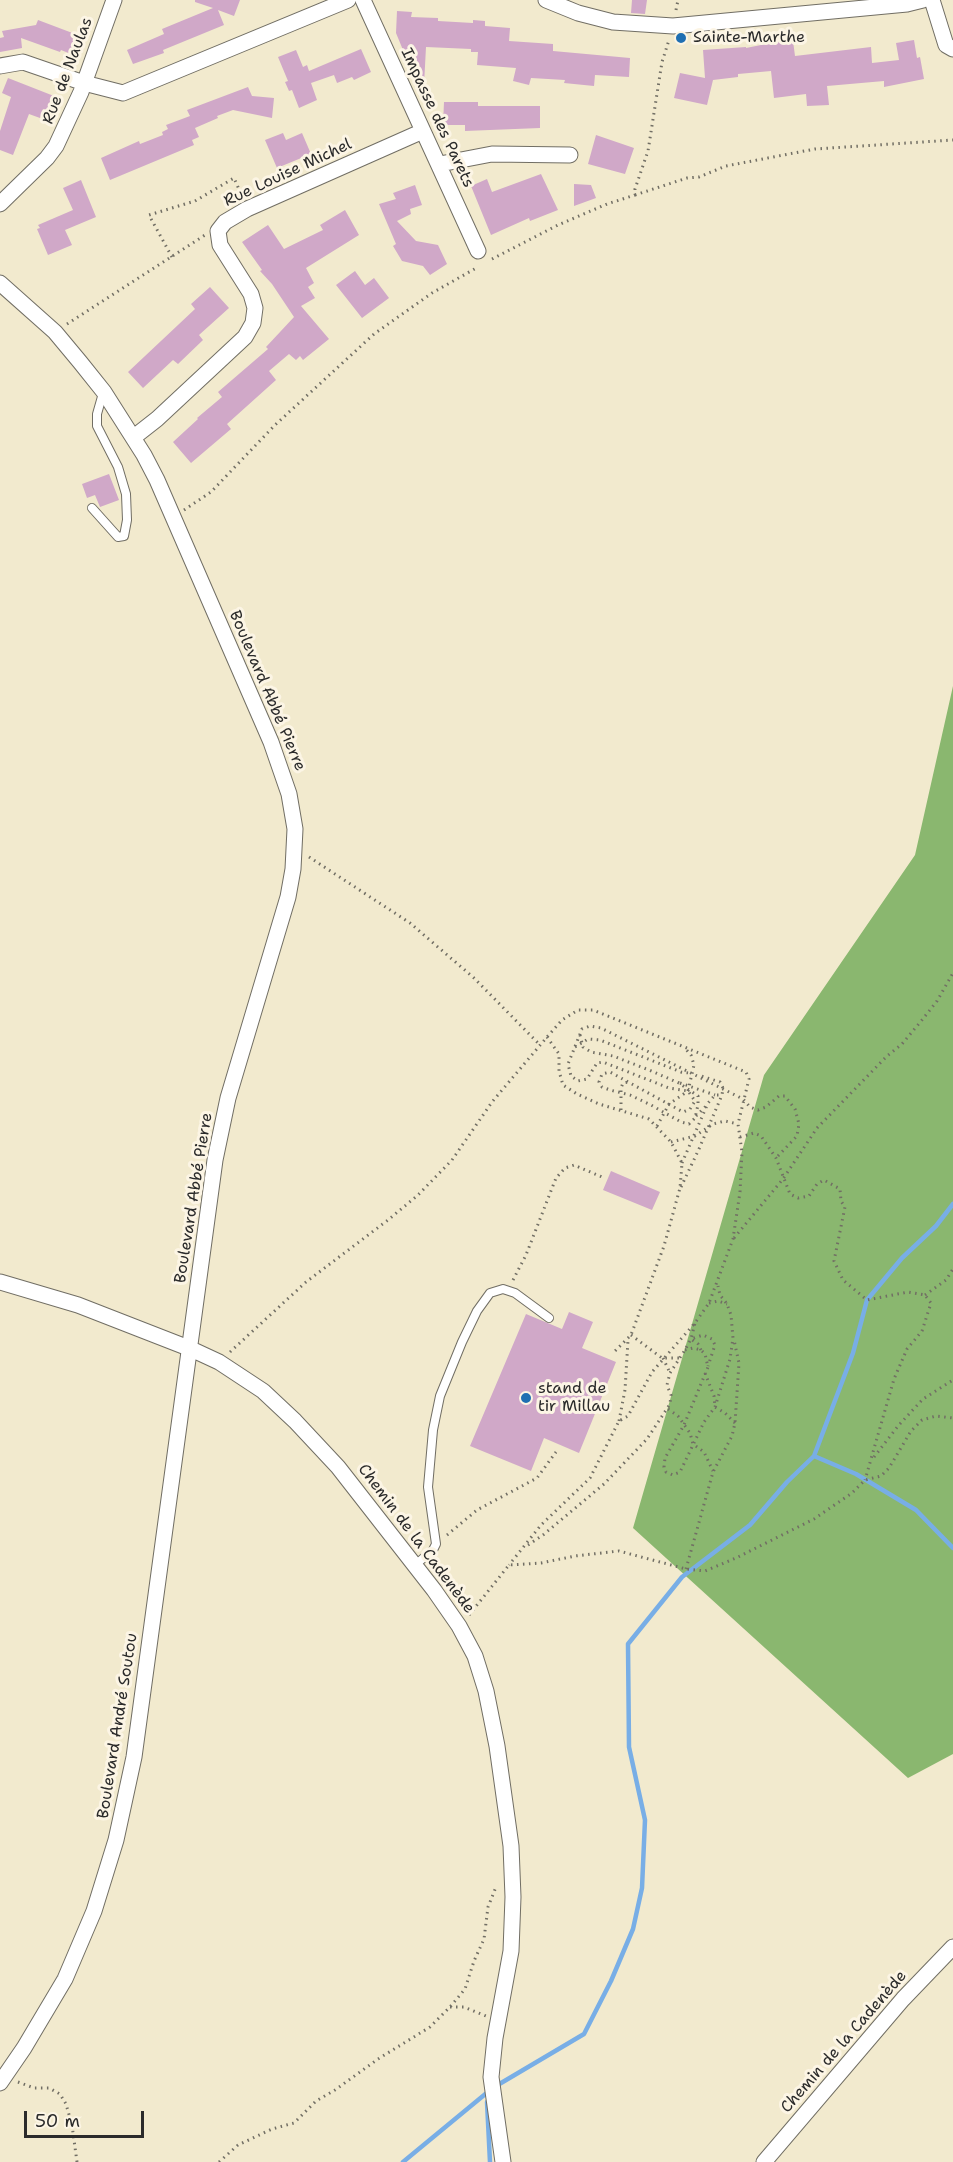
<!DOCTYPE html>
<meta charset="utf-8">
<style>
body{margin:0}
#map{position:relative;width:953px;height:2162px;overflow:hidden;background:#f2eace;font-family:"Shantell Sans",sans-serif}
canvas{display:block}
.scale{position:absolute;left:24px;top:2111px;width:120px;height:27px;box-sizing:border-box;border:3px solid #2b2b2b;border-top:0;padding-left:8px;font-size:18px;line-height:21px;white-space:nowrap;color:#2b2b2b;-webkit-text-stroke:4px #fcf5e5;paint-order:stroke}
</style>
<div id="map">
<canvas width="953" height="2162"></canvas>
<div class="scale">50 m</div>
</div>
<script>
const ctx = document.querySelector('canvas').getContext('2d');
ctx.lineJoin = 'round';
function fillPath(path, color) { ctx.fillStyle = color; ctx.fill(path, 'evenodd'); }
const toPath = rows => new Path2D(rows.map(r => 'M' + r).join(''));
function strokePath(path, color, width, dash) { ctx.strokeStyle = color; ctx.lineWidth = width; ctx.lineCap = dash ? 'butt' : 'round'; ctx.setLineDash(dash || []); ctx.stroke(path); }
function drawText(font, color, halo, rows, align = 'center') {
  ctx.font = font + ' "Shantell Sans",sans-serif'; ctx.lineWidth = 6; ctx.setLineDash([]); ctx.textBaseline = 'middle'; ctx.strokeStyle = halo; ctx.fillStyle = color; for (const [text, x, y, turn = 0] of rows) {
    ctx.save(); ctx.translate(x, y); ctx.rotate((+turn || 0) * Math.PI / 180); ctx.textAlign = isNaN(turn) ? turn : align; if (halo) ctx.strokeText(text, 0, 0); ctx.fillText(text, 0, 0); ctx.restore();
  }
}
fillPath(toPath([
 [953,686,953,1754,908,1778,633,1528,764,1075,915,855]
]), '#8ab76f');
strokePath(toPath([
 [814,1456,856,1474,916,1510,953,1548],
 [496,2086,584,2034,611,1981,633,1929,642,1888,645,1820,629,1747,628,1644,682,1577,750,1525,787,1482,814,1456,853,1353,867,1300,902,1258,936,1226,953,1204],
 [487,2102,490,2162],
 [403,2162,489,2091]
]), '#78aee6', 4.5);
fillPath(toPath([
 [195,0,240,0,234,16,218,10,224,25,163,50,164,53,133,64,127,50,164,34,162,29,213,8,195,2],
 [632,0,647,0,645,14,631,13],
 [397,11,412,12,411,17,438,18,438,21,473,23,473,20,485,21,485,26,510,28,509,41,553,44,553,51,630,58,629,77,595,75,594,86,564,83,565,80,531,78,529,85,513,81,516,68,477,65,478,52,471,52,471,49,426,47,424,85,411,50,403,50,396,33],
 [38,20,83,37,76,56,61,50,60,52,21,38,22,48,0,52,0,38,4,37,2,31,36,25],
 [914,40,917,58,920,57,924,79,884,87,884,81,827,86,829,105,807,106,806,94,774,98,771,71,738,74,738,77,713,80,707,105,674,98,680,73,705,78,703,50,746,47,746,48,776,42,793,41,795,56,871,47,872,63,899,60,896,43],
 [361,49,371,72,354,80,352,77,337,83,334,75,311,83,317,100,299,108,292,90,289,91,285,82,288,81,278,57,296,50,303,67,307,65,309,71],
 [8,78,59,98,55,107,58,114,43,109,40,118,29,114,13,155,0,150,0,131,11,97,2,93],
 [248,87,252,96,274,98,272,118,233,110,217,116,218,118,195,128,199,137,192,140,194,145,110,180,101,158,139,141,140,144,163,135,162,132,168,129,166,125,190,116,187,110],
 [444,102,478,102,478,106,540,106,540,128,465,131,465,125,443,125],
 [283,133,286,140,302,133,311,154,277,168,265,140],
 [596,135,634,148,625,174,588,164],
 [541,174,558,210,530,221,529,218,491,235,471,186,487,179,492,192],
 [81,180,96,217,65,230,72,245,48,255,37,229,40,228,38,225,73,210,63,188],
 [574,184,591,185,596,198,574,206],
 [415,185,422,205,410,209,411,214,397,221,416,241,438,245,447,264,430,275,423,266,402,261,393,246,396,244,379,204,396,199,393,193],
 [345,210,359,235,306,268,314,283,308,287,315,298,301,306,329,339,303,360,300,356,296,360,289,354,269,371,276,380,227,424,231,429,191,463,173,442,198,419,197,418,222,397,218,392,268,349,266,347,294,317,272,284,260,271,262,270,242,242,268,225,284,249,323,230,320,225],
 [355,271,365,285,374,278,389,298,362,318,336,285],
 [210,287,229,308,199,335,203,340,178,364,173,360,143,388,128,372,195,309,191,304],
 [109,474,119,500,100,507,95,495,87,498,82,484],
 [611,1171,660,1192,652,1210,603,1190],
 [569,1312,593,1322,582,1348,616,1362,579,1453,544,1438,531,1471,470,1446,526,1314,562,1329]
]), '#d0a8c8');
const lane = toPath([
 [92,508,118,537,124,536,127,520,126,494,118,467,97,426,97,414,103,393],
 [415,1565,433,1550,436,1544,428,1487,433,1430,440,1396,462,1342,477,1311,490,1293,503,1289,515,1293,549,1318]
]);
const street = toPath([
 [363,0,478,251],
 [546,0,578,13,613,22,673,26,907,4,923,0],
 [932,0,946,45,953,49],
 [0,66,23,62,84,83,123,93,348,0],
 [440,164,492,154,570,155],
 [0,204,47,158,56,146,81,92,114,0],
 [0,283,55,332,80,362,104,392,144,455,157,480,271,742,289,794,295,829,293,869,288,897,228,1098,215,1160,134,1757,116,1840,94,1911,65,1979,24,2048,0,2083],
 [134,437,157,419,245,337,253,323,255,308,251,294,220,245,218,231,225,222,247,209,423,131],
 [0,1282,78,1305,191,1349,219,1362,263,1391,295,1421,338,1467,434,1590,459,1626,475,1656,486,1691,497,1746,511,1846,513,1897,511,1951,495,2038,491,2077,503,2162],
 [764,2162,903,1999,953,1947]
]);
strokePath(lane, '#716e64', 10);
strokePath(street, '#716e64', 17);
strokePath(toPath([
 [676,10,678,0],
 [635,195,687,178,699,177,726,166,815,149,953,140],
 [172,257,149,215,195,201,234,178,242,196],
 [492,259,558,225,607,204,635,195,635,189,648,151,662,62,669,40],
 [67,324,205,235],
 [184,510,211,492,275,425,374,334,432,293,478,267],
 [309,857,410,923,474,978,540,1045],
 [580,1035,583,1047,591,1052,613,1056,649,1070,679,1083,698,1096,698,1105,695,1118,689,1124,681,1122,651,1105,630,1095,610,1090,602,1087,599,1082,602,1074,610,1072,683,1112,690,1109,695,1101,688,1091,669,1088,603,1062,597,1063,587,1079,578,1081,571,1076,568,1064,582,1029,590,1026,601,1028,743,1099,750,1107,758,1110,766,1107,779,1096,785,1096,795,1109,799,1124,797,1136,776,1158],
 [547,1037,559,1054,559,1071,563,1085,577,1094,599,1104,649,1119,671,1142,682,1163,680,1188,664,1246,631,1335,612,1354],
 [575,1047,588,1039,600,1040,681,1072,689,1073],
 [680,1083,715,1095],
 [621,1110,621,1088,623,1083,629,1082],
 [696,1116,706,1106],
 [657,1126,669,1104,688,1091,694,1065,691,1055,684,1047],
 [740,1137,754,1133,761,1136,776,1158,790,1194,798,1198,809,1196,817,1184,824,1180,840,1189,841,1201,845,1207,834,1261,843,1280,867,1300,908,1292,925,1295,931,1303,922,1331,907,1349,894,1379,865,1480],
 [671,1142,695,1136,713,1124,725,1121,738,1124],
 [682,1163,708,1103,715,1095,721,1095],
 [681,1187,699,1149,722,1095,723,1088,720,1082,698,1075],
 [734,1238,783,1179,817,1128,887,1056,902,1044,922,1020,937,1001,953,973],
 [513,1280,526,1255,556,1178,565,1168,574,1165,602,1177],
 [925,1295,946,1280,953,1269],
 [709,1303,718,1301,727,1304],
 [631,1335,662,1358,679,1358],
 [685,1350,693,1348,701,1350,705,1354,708,1367,684,1425,665,1458,664,1467,666,1472,673,1475,680,1472,704,1422,715,1407,730,1359,733,1338,731,1315,727,1304,720,1295,718,1286],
 [701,1350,698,1344,691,1339,703,1335,712,1339,715,1345,708,1366],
 [230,1352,306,1282,388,1220,418,1195,452,1160,492,1102,547,1037,562,1020,578,1010,593,1010,746,1072,749,1079,738,1124,742,1152,740,1192,733,1239,709,1303,695,1323,652,1372,628,1416,619,1421,590,1478,541,1525,509,1565],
 [663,1358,670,1373],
 [705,1373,714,1396,715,1407,725,1413,735,1423],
 [668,1409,678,1416,690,1433,693,1444,704,1452,713,1471],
 [619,1421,625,1390,628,1340],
 [874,1457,898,1426,923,1399,953,1380],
 [447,1535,477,1510,537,1478,556,1452],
 [528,1545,543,1535,604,1484,647,1439,670,1404,671,1395,667,1385,670,1373,685,1350,691,1339,695,1323],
 [686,1569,713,1472,732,1436,735,1423,739,1363,734,1340],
 [469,1615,509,1565,541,1563,575,1556,619,1551,686,1569,705,1571,736,1558,814,1519,852,1493,865,1480,881,1476,889,1468,911,1431,922,1420,936,1416,953,1418],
 [450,2007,464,2007,486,2016],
 [18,2082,34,2088,49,2088,60,2094,66,2104,72,2125,77,2162],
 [219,2162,238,2145,272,2129,294,2123,316,2101,335,2090,378,2059,430,2027,450,2007,465,1989,474,1961,484,1939,488,1907,496,1887]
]), '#716e64', 3, [1.5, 4.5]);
strokePath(lane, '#fff', 8);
strokePath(street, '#fff', 15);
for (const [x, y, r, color] of [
 [681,38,6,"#1f6fb2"],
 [526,1398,6,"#1f6fb2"]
]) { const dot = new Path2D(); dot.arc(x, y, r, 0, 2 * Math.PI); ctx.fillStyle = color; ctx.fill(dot); strokePath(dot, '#fcf5e5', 2); }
drawText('16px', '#2b2b2b', '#fcf5e5', [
 ["Sainte-Marthe",693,38],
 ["stand de",538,1389],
 ["tir Millau",538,1407]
], 'left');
drawText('16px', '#2b2b2b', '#fcf5e5', [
 ["Rue de Naulas",68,71,-69],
 ["Impasse des Parets",437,118,65],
 ["Rue Louise Michel",288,173,-25],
 ["Boulevard Abbé Pierre",267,691,67],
 ["Boulevard Abbé Pierre",194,1198,-81],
 ["Chemin de la Cadenède",416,1539,53],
 ["Boulevard André Soutou",118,1726,-81],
 ["Chemin de la Cadenède",844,2042,-49]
]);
</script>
